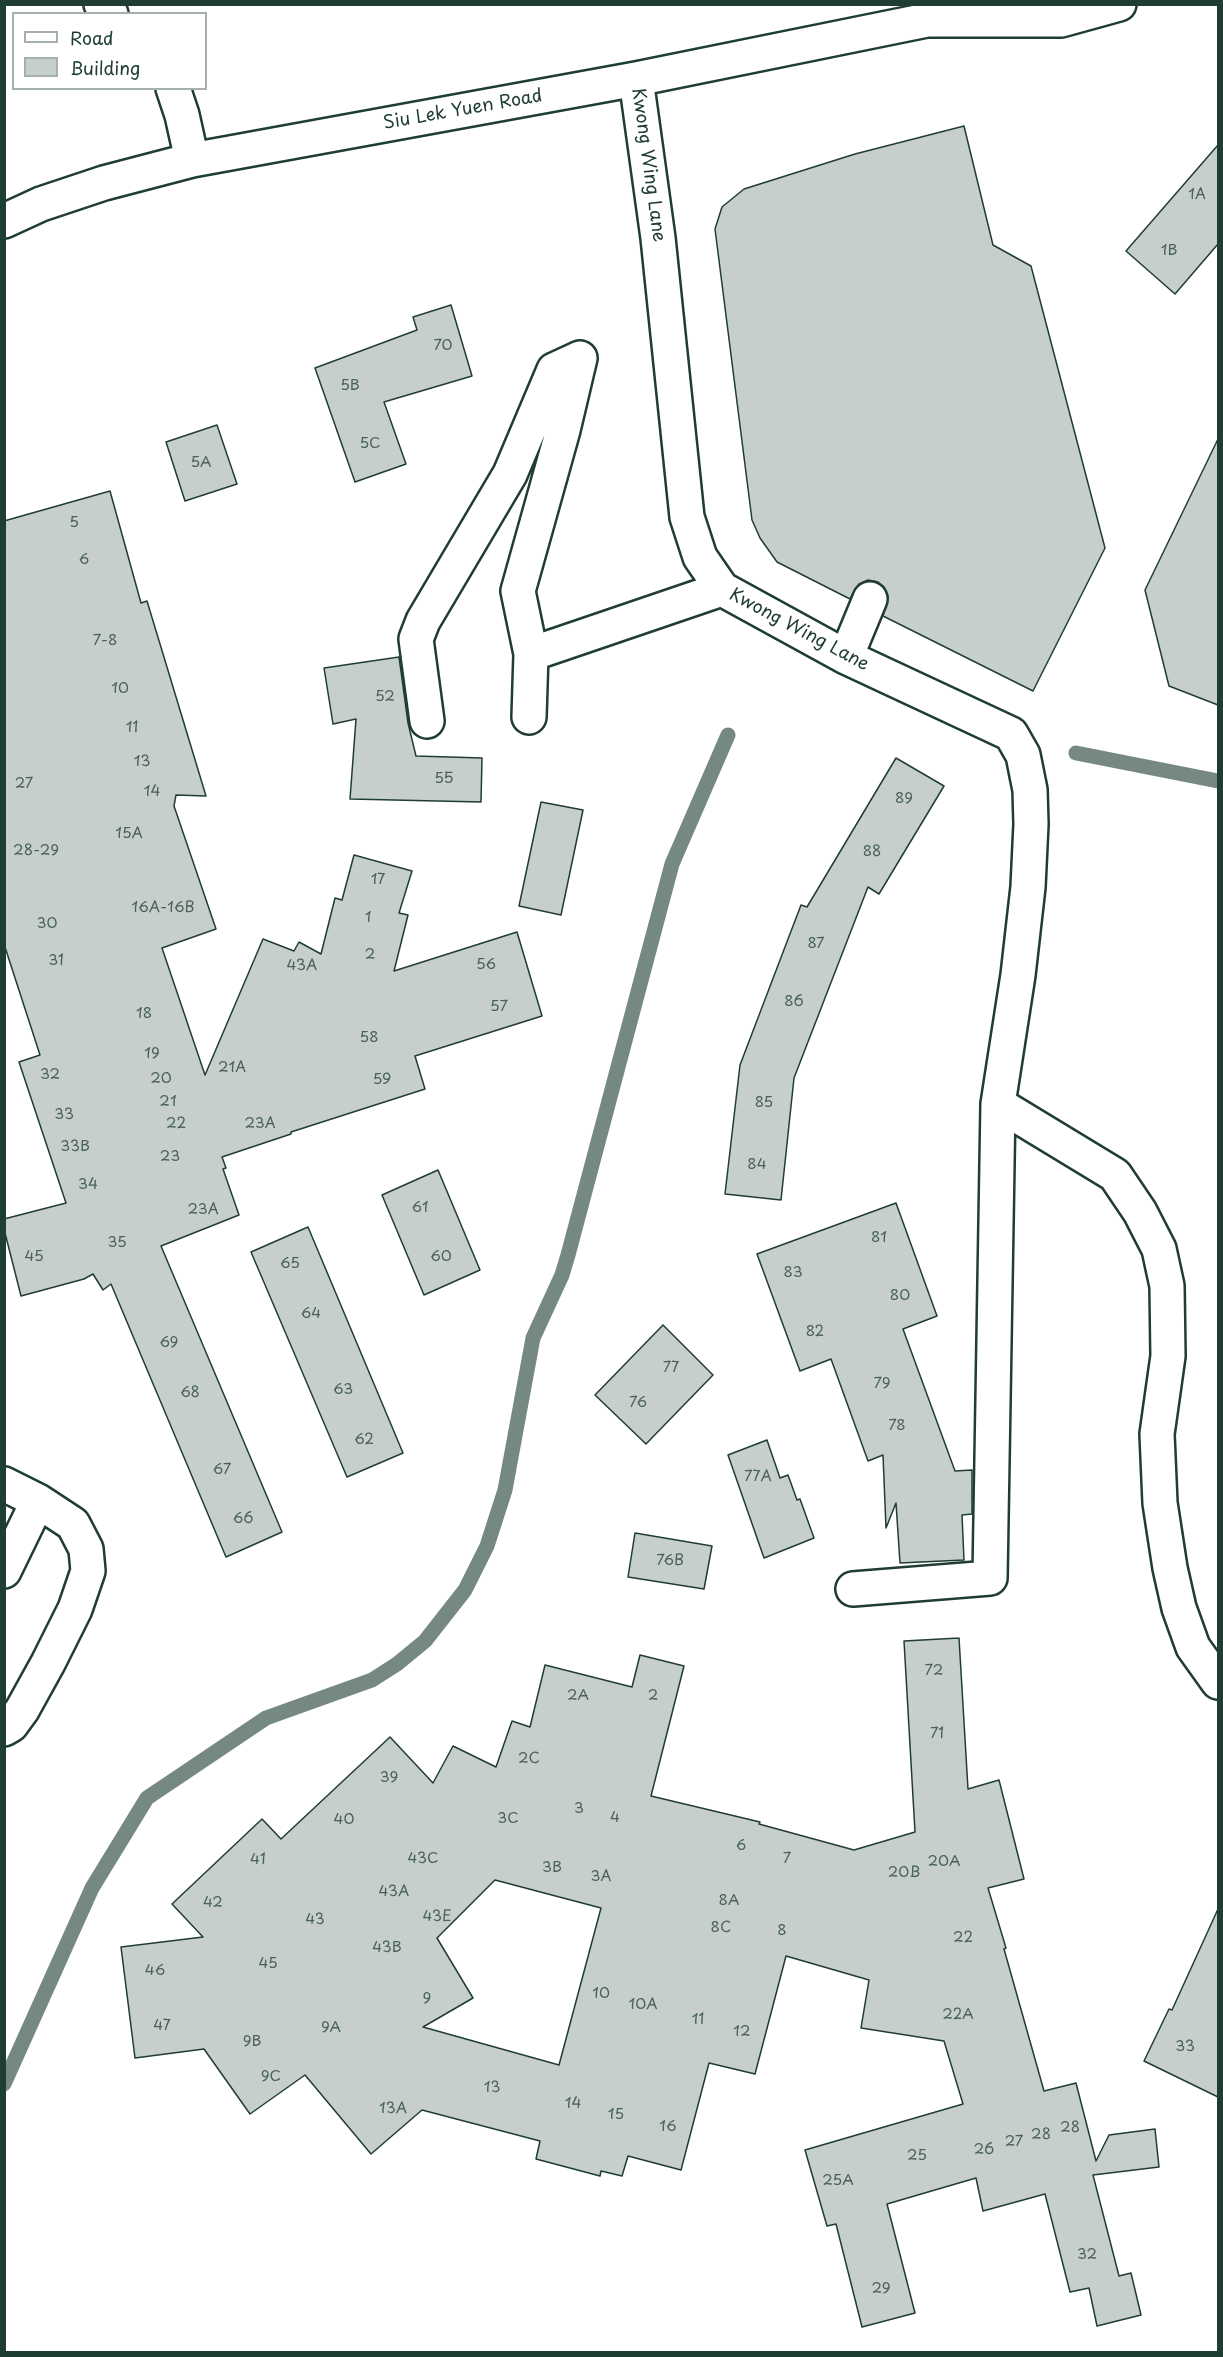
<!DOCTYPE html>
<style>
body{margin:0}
#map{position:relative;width:1223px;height:2357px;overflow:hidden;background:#fff;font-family:"Playpen Sans",sans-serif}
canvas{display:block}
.frame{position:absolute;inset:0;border:6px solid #1f3d34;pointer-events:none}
.legend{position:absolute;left:12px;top:12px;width:195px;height:78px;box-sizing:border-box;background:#fff;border:2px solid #a5b1ae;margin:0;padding:8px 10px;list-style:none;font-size:18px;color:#1f3d34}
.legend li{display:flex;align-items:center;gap:12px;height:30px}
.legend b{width:30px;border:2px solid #a5b1ae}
</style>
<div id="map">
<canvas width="1223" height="2357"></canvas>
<div class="frame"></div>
<ul class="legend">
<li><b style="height:8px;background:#fff"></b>Road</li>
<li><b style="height:16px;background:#c7cfcc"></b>Building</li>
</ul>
</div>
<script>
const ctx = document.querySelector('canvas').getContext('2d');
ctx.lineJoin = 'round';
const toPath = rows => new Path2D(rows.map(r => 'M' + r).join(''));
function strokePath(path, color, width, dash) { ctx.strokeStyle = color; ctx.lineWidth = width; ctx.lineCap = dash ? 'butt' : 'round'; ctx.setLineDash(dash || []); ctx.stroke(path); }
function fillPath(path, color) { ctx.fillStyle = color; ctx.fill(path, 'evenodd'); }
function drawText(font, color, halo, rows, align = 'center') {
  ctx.font = font + ' "Playpen Sans",sans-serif'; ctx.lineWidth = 5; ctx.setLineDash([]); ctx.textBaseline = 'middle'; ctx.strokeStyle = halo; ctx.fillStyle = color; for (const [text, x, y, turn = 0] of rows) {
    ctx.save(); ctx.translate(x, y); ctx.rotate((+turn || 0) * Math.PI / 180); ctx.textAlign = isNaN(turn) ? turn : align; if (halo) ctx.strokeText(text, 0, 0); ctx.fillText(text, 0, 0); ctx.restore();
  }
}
strokePath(toPath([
 [1076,753,1218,781],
 [4,2084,92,1888,147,1798,266,1718,372,1680,397,1664,425,1641,465,1590,487,1546,505,1490,533,1338,562,1275,568,1255,672,864,728,735]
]), '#758883', 15);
const building = toPath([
 [964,126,993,245,1031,266,1105,548,1033,691,883,616,888,596,884,587,878,582,868,580,859,584,850,599,777,562,760,538,752,520,715,229,722,207,744,189,855,154,964,126],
 [1218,145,1218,244,1175,294,1126,251,1218,145],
 [451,305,472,376,384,402,406,464,355,482,315,368,417,330,413,317,451,305],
 [217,425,237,484,185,501,166,442,217,425],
 [1218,439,1218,705,1169,686,1145,590,1218,439],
 [110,491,141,603,147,601,206,796,176,795,174,806,216,929,162,948,205,1075,263,939,294,951,299,942,321,954,335,898,342,900,354,855,412,871,399,913,408,915,394,971,517,932,542,1016,415,1056,425,1089,291,1132,291,1134,222,1157,226,1168,223,1169,239,1215,161,1246,282,1532,226,1557,111,1284,103,1290,93,1274,84,1279,21,1296,4,1229,4,1219,66,1203,19,1062,40,1055,4,944,4,521,110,491],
 [399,657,408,723,416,756,482,758,481,802,350,799,356,719,333,724,324,668,399,657],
 [896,758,944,786,879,894,868,887,794,1078,781,1200,725,1194,740,1065,801,905,807,907,896,758],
 [541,802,583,810,561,915,519,906,541,802],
 [438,1170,480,1270,424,1295,382,1195,438,1170],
 [896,1203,937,1316,903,1329,955,1471,972,1470,972,1514,962,1515,964,1560,900,1563,896,1503,886,1528,883,1455,868,1461,831,1359,800,1371,757,1254,896,1203],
 [308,1227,403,1453,347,1477,251,1252,308,1227],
 [663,1325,713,1375,646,1444,595,1395,663,1325],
 [767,1440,780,1478,788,1475,797,1500,800,1499,814,1538,764,1558,728,1455,767,1440],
 [635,1533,712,1546,704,1589,628,1577,635,1533],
 [959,1638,968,1789,999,1780,1024,1879,988,1888,1006,1948,1004,1949,1044,2091,1076,2083,1096,2161,1109,2135,1155,2129,1159,2167,1093,2175,1119,2276,1131,2273,1141,2315,1097,2326,1089,2288,1070,2292,1045,2194,983,2211,976,2178,887,2204,915,2313,862,2327,836,2224,827,2226,805,2150,963,2104,944,2041,861,2028,869,1980,786,1956,755,2074,709,2063,681,2170,628,2156,622,2176,601,2171,600,2176,536,2159,540,2141,422,2110,371,2154,305,2075,250,2114,204,2049,135,2058,121,1947,203,1937,172,1904,262,1819,281,1839,390,1737,433,1783,453,1746,496,1767,512,1721,530,1727,545,1665,632,1687,640,1655,684,1666,651,1796,760,1822,759,1824,854,1850,915,1832,904,1641,959,1638],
 [495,1880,601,1908,559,2065,423,2027,473,1998,437,1938,495,1880],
 [1218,1909,1218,2097,1144,2061,1169,2009,1172,2010,1218,1909]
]);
fillPath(building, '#c7cfcc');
strokePath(building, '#1f3d34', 1.5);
const minor = toPath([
 [101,4,111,14],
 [636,79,658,238,687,517,700,557,722,589,846,657,1011,734,1023,755,1030,790,1031,824,1028,887,1018,975,998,1104,1115,1175,1140,1212,1159,1249,1167,1286,1168,1356,1157,1434,1160,1503,1170,1568,1179,1608,1193,1647,1218,1682],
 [173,88,182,115,192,160],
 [4,221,41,204,104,183,192,160,636,79,927,20,1061,20,1119,4],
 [846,657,870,599],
 [529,717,531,654],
 [427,721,416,639,423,621,510,474,554,370,580,358,563,430,518,591,531,654,722,589],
 [4,1484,38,1501,73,1524,86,1549,88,1571,75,1609,48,1663,22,1710,11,1725,4,1729],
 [4,1571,38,1501],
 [853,1589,990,1578,998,1104]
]);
strokePath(minor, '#1f3d34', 38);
strokePath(minor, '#fff', 33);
drawText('15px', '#49625a', null, [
 ["1A",1197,195],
 ["1B",1169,251],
 ["70",443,346],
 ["5B",350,386],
 ["5C",370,444],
 ["5A",201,463],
 ["5",74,523],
 ["6",84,560],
 ["7-8",105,641],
 ["10",120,689],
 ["52",385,697],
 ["11",132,728],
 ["13",142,762],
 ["55",444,779],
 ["27",24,784],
 ["14",152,792],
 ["89",904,799],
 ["15A",129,834],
 ["28-29",36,851],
 ["88",872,852],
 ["17",378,880],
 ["16A-16B",163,908],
 ["1",368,918],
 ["30",47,924],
 ["87",816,944],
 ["2",370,955],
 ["31",56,961],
 ["56",486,965],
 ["43A",302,966],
 ["86",794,1002],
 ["57",499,1007],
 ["18",144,1014],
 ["58",369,1038],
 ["19",152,1054],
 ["21A",232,1068],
 ["32",50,1075],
 ["20",161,1079],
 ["59",382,1080],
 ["21",168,1102],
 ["85",764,1103],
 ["33",64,1115],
 ["22",176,1124],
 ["23A",260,1124],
 ["33B",75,1147],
 ["23",170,1157],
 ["84",757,1165],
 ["34",88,1185],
 ["61",420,1208],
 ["23A",203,1210],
 ["81",879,1238],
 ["35",117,1243],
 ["45",34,1257],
 ["60",441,1257],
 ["65",290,1264],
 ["83",793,1273],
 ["80",900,1296],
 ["64",311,1314],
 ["82",815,1332],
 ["69",169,1343],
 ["77",671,1368],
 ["79",882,1384],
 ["63",343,1390],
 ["68",190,1393],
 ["76",638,1403],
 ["78",897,1426],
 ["62",364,1440],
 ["67",222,1470],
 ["77A",758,1477],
 ["66",243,1519],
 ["76B",670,1561],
 ["72",934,1671],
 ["2A",578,1696],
 ["2",653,1696],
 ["71",937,1734],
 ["2C",529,1759],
 ["39",389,1778],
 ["3",579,1809],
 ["4",615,1818],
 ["3C",508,1819],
 ["40",344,1820],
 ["6",741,1846],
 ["43C",423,1859],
 ["7",787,1859],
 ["41",258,1860],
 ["20A",944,1862],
 ["3B",552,1868],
 ["20B",904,1873],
 ["3A",601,1877],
 ["43A",394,1892],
 ["8A",729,1901],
 ["42",213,1903],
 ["43E",437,1917],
 ["43",315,1920],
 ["8C",721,1928],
 ["8",782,1931],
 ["22",963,1938],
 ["43B",387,1948],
 ["45",268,1964],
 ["46",155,1971],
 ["10",601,1994],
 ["9",427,1999],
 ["10A",643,2005],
 ["22A",958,2015],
 ["11",698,2020],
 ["47",162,2026],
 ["9A",331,2028],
 ["12",742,2032],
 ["9B",252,2042],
 ["33",1185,2047],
 ["9C",271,2077],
 ["13",492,2088],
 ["14",573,2104],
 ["13A",393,2109],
 ["15",616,2115],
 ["16",668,2127],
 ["28",1070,2128],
 ["28",1041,2135],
 ["27",1014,2142],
 ["26",984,2150],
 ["25",917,2156],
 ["25A",838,2181],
 ["32",1087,2255],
 ["29",881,2289]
]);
drawText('18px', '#1f3d34', '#fff', [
 ["Siu Lek Yuen Road",463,110,-10],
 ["Kwong Wing Lane",648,165,82],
 ["Kwong Wing Lane",799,630,28]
]);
</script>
